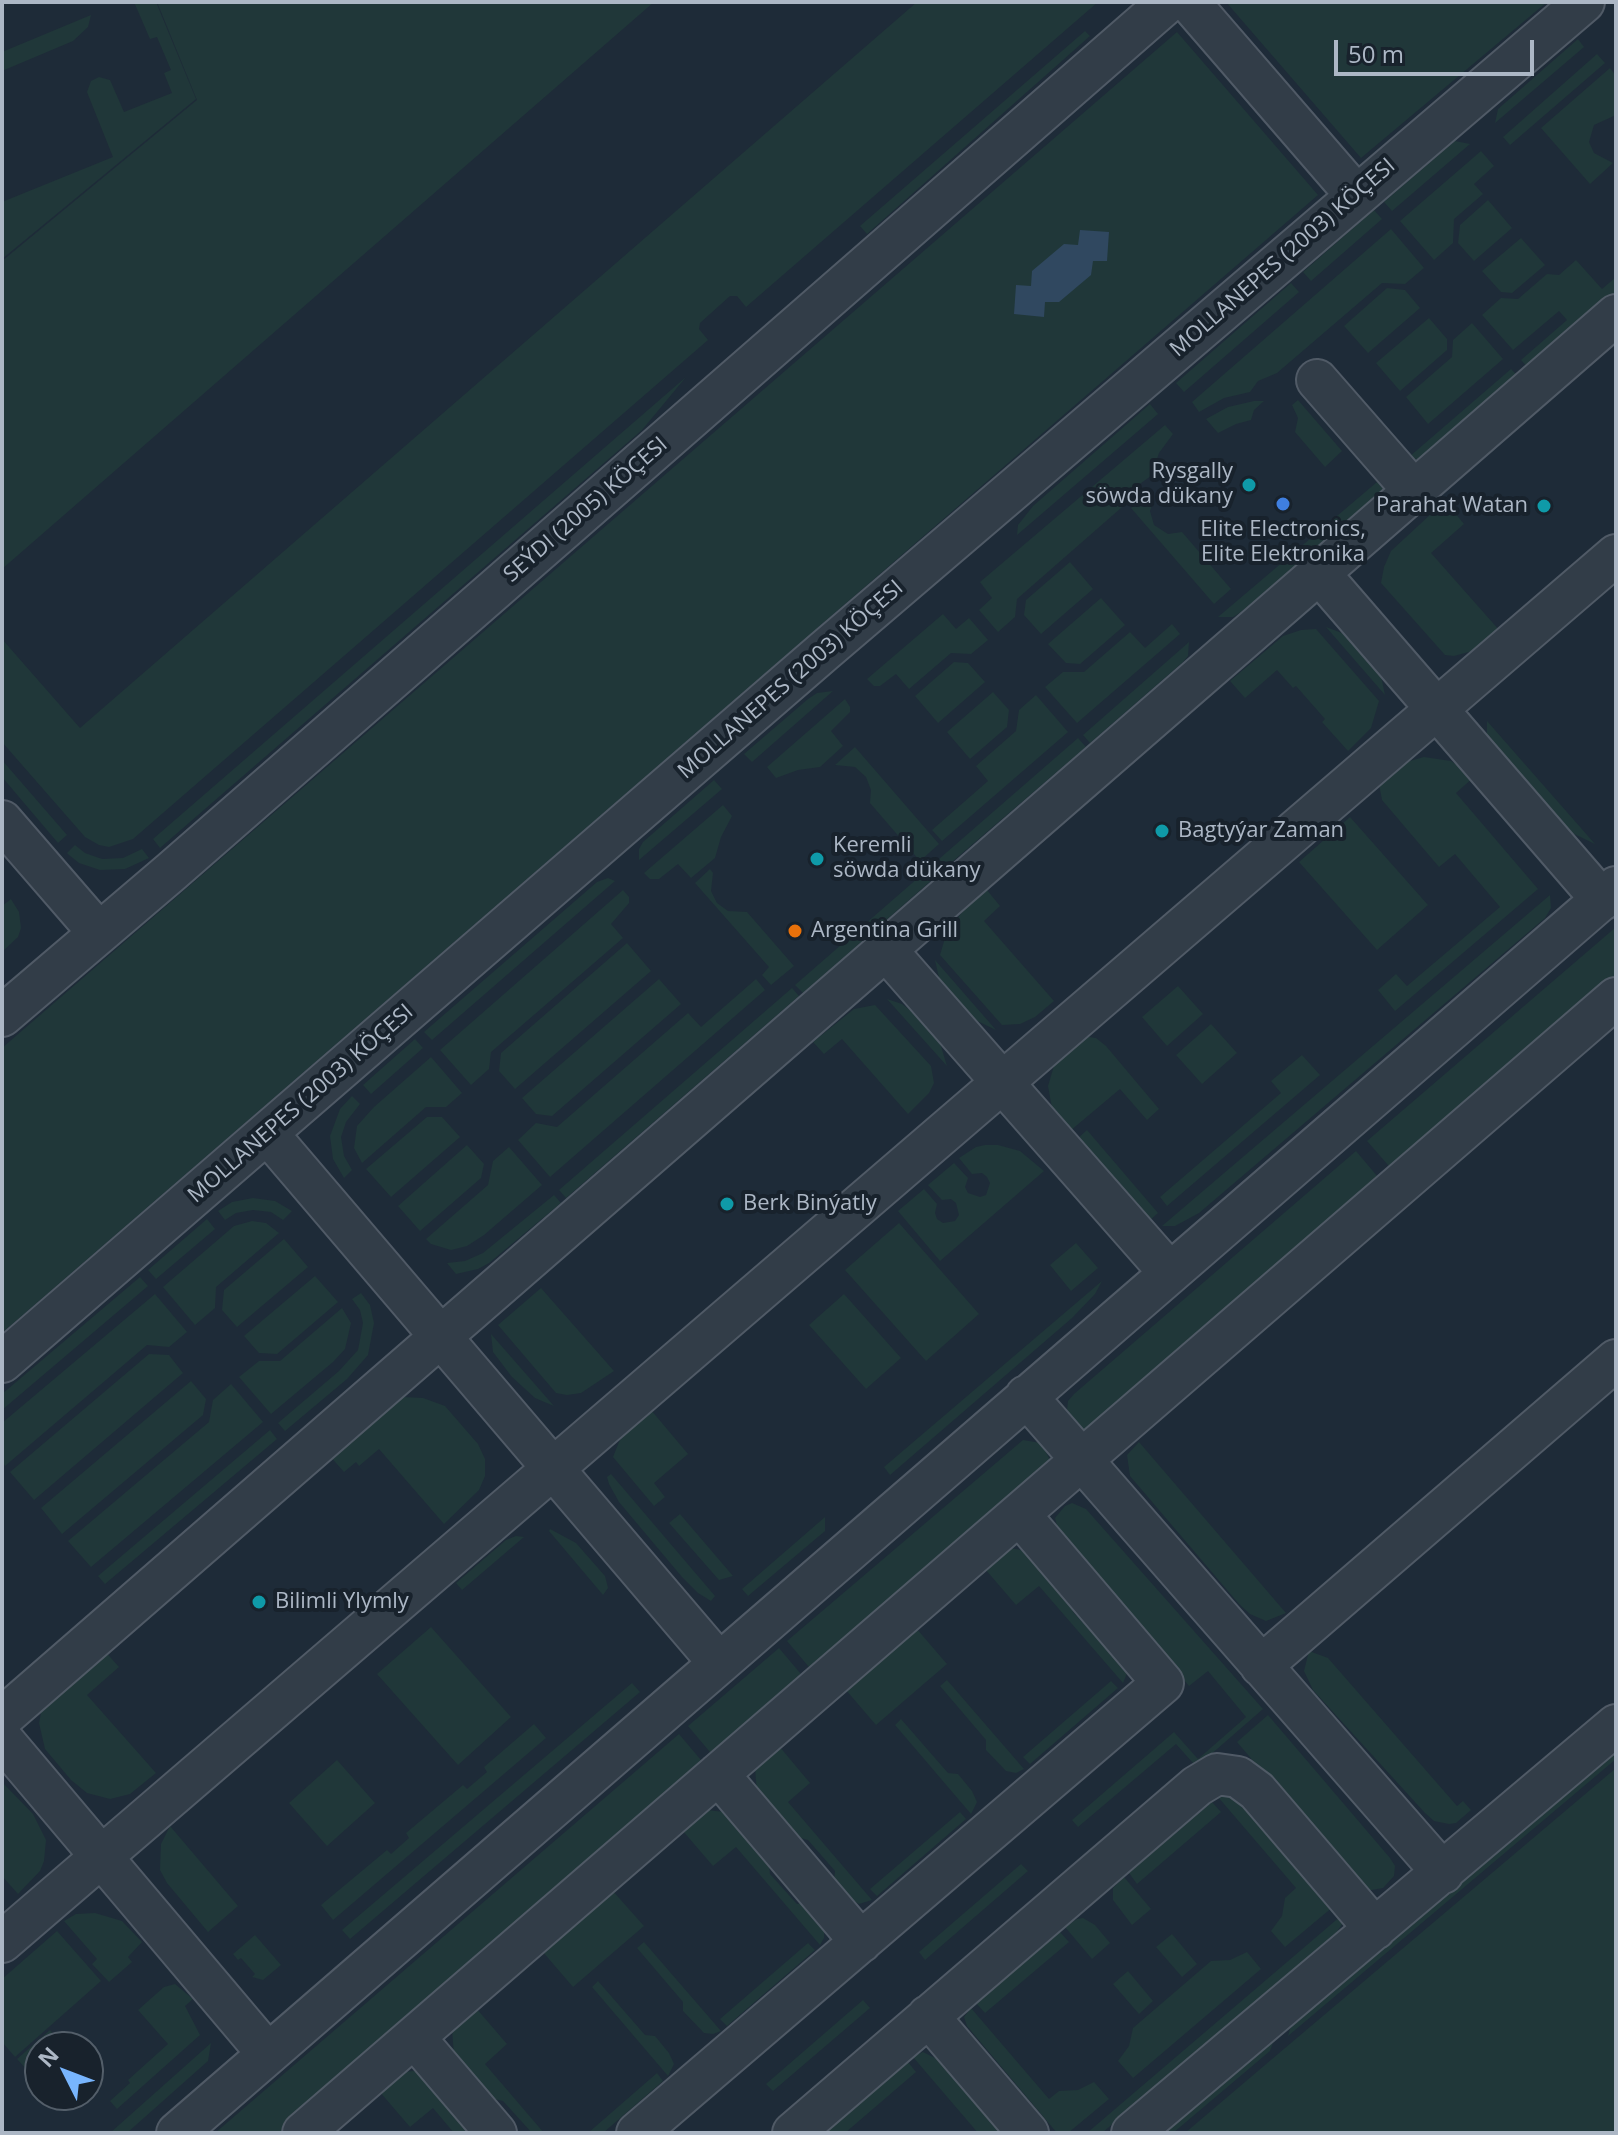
<!DOCTYPE html>
<meta charset="utf-8">
<style>
body{margin:0}
#map{position:relative;width:1618px;height:2135px;overflow:hidden;background:#1e2b38;font-family:"Open Sans",sans-serif}
canvas{display:block}
.frame{position:absolute;inset:0;border:4px solid #acb7c5;pointer-events:none}
.north{position:absolute;left:24px;top:2031px;width:80px;height:80px;box-sizing:border-box;background:#18222c;border:2px solid #535e69;border-radius:50%;rotate:312deg;font-size:22px;font-weight:700;line-height:32px;text-align:center;color:#acb7c5}
.north::after{content:'';display:block;margin:auto;width:28px;height:36px;background:#78b5fd;clip-path:polygon(50% 0,100% 100%,50% 72%,0 100%)}
.scale{position:absolute;left:1334px;top:40px;width:200px;height:36px;box-sizing:border-box;border:4px solid #acb7c5;border-top:0;padding-left:10px;font-size:24px;line-height:28px;white-space:nowrap;color:#acb7c5;-webkit-text-stroke:6px #18222c;paint-order:stroke}
</style>
<div id="map">
<canvas width="1618" height="2135"></canvas>
<div class="frame"></div>
<div class="north">N</div>
<div class="scale">50 m</div>
</div>
<script>
const ctx = document.querySelector('canvas').getContext('2d');
ctx.lineJoin = 'round';
function fillPath(path, color) { ctx.fillStyle = color; ctx.fill(path, 'evenodd'); }
const toPath = rows => new Path2D(rows.map(r => 'M' + r).join(''));
function strokePath(path, color, width, dash) { ctx.strokeStyle = color; ctx.lineWidth = width; ctx.lineCap = dash ? 'butt' : 'round'; ctx.setLineDash(dash || []); ctx.stroke(path); }
function drawText(font, color, halo, rows, align = 'center') {
  ctx.font = font + ' "Open Sans",sans-serif'; ctx.lineWidth = 8; ctx.setLineDash([]); ctx.textBaseline = 'middle'; ctx.strokeStyle = halo; ctx.fillStyle = color; for (const [text, x, y, turn = 0] of rows) {
    ctx.save(); ctx.translate(x, y); ctx.rotate((+turn || 0) * Math.PI / 180); ctx.textAlign = isNaN(turn) ? turn : align; if (halo) ctx.strokeText(text, 0, 0); ctx.fillText(text, 0, 0); ctx.restore();
  }
}
fillPath(toPath([
 [134,2,156,2,196,99,2,259,2,202,113,157,87,92,91,81,99,77,110,80,124,112,172,93,164,73,171,70,157,37,150,39],
 [157,2,654,2,2,569,2,261,197,100],
 [917,2,1098,2,746,307,737,296,730,296,700,323,699,329,708,340,133,839,109,847,99,845,85,837,2,742,2,639,80,728],
 [1226,2,1547,2,1361,158],
 [91,15,88,27,73,41,2,71,2,52],
 [1085,31,1090,36,867,234,860,226],
 [1177,32,1318,195,2,1333,2,1048],
 [1578,39,1584,47,1495,123,1498,109],
 [1597,54,1605,63,1510,145,1503,137],
 [1610,68,1616,76,1616,115,1594,125,1589,142,1594,153,1613,163,1590,184,1541,128],
 [1455,141,1470,144,1392,211,1384,202],
 [1481,151,1494,166,1474,184,1483,194,1454,219,1453,243,1434,260,1400,221],
 [1488,200,1512,228,1474,261,1458,243,1460,225],
 [1374,210,1382,219,1311,281,1303,272],
 [1391,229,1424,268,1405,284,1382,283,1277,373,1258,381,1250,392,1224,398,1199,412,1192,402],
 [1521,238,1545,265,1512,293,1501,292,1482,271],
 [1576,260,1602,289,1616,277,1616,294,1529,369,1521,360,1567,320,1559,311,1513,350,1482,315,1501,298,1518,299,1547,274,1559,275],
 [1291,283,1299,292,1184,392,1176,383],
 [1387,288,1405,290,1420,308,1368,353,1344,326],
 [1429,318,1447,339,1447,350,1400,391,1376,363],
 [1472,323,1503,359,1428,424,1406,397,1452,357,1453,340],
 [1511,369,1520,378,1420,460,1409,457],
 [686,377,642,430,160,848,153,839],
 [1298,400,1342,451,1325,467,1295,432,1298,418,1292,405],
 [1254,401,1264,401,1254,410,1251,420,1236,424,1218,433,1206,419,1228,407],
 [1150,404,1158,414,1017,535,1018,525,1033,506],
 [1165,425,1173,434,1159,453,1151,476,1134,488,1129,501,1017,599,1015,617,998,632,979,610,992,598,980,582],
 [1377,482,1385,490,1241,612,1233,617,1218,617],
 [1148,493,1154,499,1150,511,1154,525,1168,534,1182,532,1231,589,1214,604,1131,508],
 [1445,501,1464,524,1431,553,1500,631,1476,650,1454,656,1445,655,1381,583,1384,567,1391,551],
 [1070,562,1093,589,1041,634,1024,615,1026,600],
 [1101,598,1125,625,1080,664,1066,663,1048,644],
 [943,614,956,629,969,618,988,640,971,654,951,653,909,689,896,674,880,686,874,686,867,679],
 [1172,624,1180,634,1077,723,1045,687,1063,672,1084,672,1130,632,1145,648],
 [1326,627,1342,633,1375,668,1381,676,1385,695],
 [1316,629,1379,701,1371,728,1348,751,1322,722,1325,719,1296,686,1293,688,1277,670,1245,698,1230,681,1283,636,1301,630],
 [1189,642,1188,656,1183,662,1090,743,1083,735],
 [954,662,968,663,985,682,938,723,915,696],
 [833,691,752,762,744,754,808,699,817,693],
 [993,692,1009,710,1007,727,970,759,947,732],
 [1036,695,1068,732,942,841,932,830,988,781,976,766,1016,731,1019,710],
 [845,699,850,707,850,712,831,731,843,746,820,767,798,770,776,778,767,767],
 [1487,721,1595,844,1570,832,1492,745,1487,735],
 [1078,738,1086,747,946,867,939,859],
 [855,747,939,844,920,861,870,803,871,790,866,777,855,767,835,765],
 [1424,757,1451,761,1474,777,1456,793,1538,889,1395,1011,1378,990,1396,974,1407,986,1500,907,1455,854,1439,867,1382,800,1379,784,1399,764],
 [2,760,67,835,58,843,2,777],
 [714,780,722,789,639,860,639,849,643,842],
 [723,805,732,816,721,837,715,858,691,878,678,864,659,879,650,879,644,873],
 [1350,817,1428,905,1377,950,1299,862],
 [75,845,85,853,102,859,123,858,142,849,149,858,125,869,100,870,79,863,69,855,67,853],
 [934,864,941,872,803,993,795,985],
 [710,869,713,873,711,891,717,903,728,911,747,912,794,966,771,985,762,975,769,967,695,883],
 [608,878,615,881,432,1040,424,1032,597,882],
 [623,890,629,897,629,903,611,924,623,938,491,1052,489,1069,471,1085,440,1050],
 [987,890,1000,906,984,921,1054,1001,1035,1017,1020,1024,1002,1025,940,955,947,931,964,910],
 [1550,895,1551,908,1545,918,1199,1213,1175,1226,1162,1226],
 [11,899,19,912,21,928,18,937,2,952,2,906],
 [1616,927,1616,982,1395,1173,1367,1141],
 [627,943,651,971,515,1089,499,1071,501,1053],
 [935,960,996,1030,971,1018,946,991,939,978],
 [659,979,681,1004,552,1116,536,1114,522,1098],
 [756,979,765,990,550,1177,518,1140,536,1123,557,1127,688,1013,701,1027],
 [1178,986,1203,1014,1167,1046,1142,1017],
 [792,988,799,996,566,1198,559,1190],
 [887,999,902,1004,919,1017,940,1043,947,1066],
 [875,1005,931,1066,934,1083,929,1093,908,1114,842,1039,824,1054,813,1042,854,1009],
 [1211,1024,1237,1053,1202,1084,1176,1055],
 [1082,1036,1096,1038,1106,1046,1159,1109,1147,1120,1120,1089,1070,1131,1052,1108,1048,1086,1056,1059],
 [415,1039,423,1048,371,1094,363,1085],
 [1302,1055,1320,1075,1167,1206,1160,1197,1281,1093,1271,1081],
 [431,1057,462,1093,446,1107,426,1107,362,1163,354,1148,357,1126,374,1107],
 [352,1096,360,1104,346,1122,341,1137,344,1156,352,1170,344,1178,333,1159,330,1136,340,1109],
 [427,1117,442,1117,460,1137,391,1197,366,1169],
 [1087,1130,1158,1213,1148,1222,1077,1139],
 [467,1145,484,1164,481,1178,420,1231,398,1206],
 [985,1145,998,1145,1020,1151,1044,1171,940,1261,898,1211,924,1189,937,1204,935,1213,937,1219,943,1223,955,1221,959,1215,956,1203,951,1199,942,1200,928,1185,954,1163,968,1178,965,1187,968,1193,980,1197,986,1195,990,1183,987,1177,982,1173,972,1174,959,1158,976,1147],
 [509,1147,542,1185,484,1235,467,1246,451,1250,431,1244,426,1239,488,1185,493,1161],
 [1356,1151,1383,1183,1093,1430,1084,1430,1076,1427,1069,1420,1067,1410,1068,1401,1074,1394],
 [554,1195,561,1203,489,1263,478,1269,456,1274,447,1263,465,1261,483,1253],
 [253,1198,275,1201,292,1211,283,1220,271,1212,253,1210,236,1213,225,1220,218,1211,232,1202],
 [207,1219,215,1229,156,1279,148,1270],
 [252,1221,266,1223,279,1233,216,1287,215,1308,195,1325,163,1287,234,1226],
 [899,1223,979,1314,926,1361,845,1270],
 [284,1239,308,1267,237,1327,222,1310,224,1290],
 [1076,1243,1098,1268,1071,1291,1050,1265],
 [315,1276,338,1302,277,1354,259,1353,244,1336],
 [140,1277,148,1286,2,1410,2,1394],
 [1102,1281,1095,1294,1072,1318,890,1475,884,1467],
 [541,1288,614,1371,581,1393,567,1395,556,1393,498,1325],
 [361,1293,370,1305,374,1323,368,1355,347,1379,285,1431,278,1423,339,1371,358,1350,363,1323,360,1310,352,1299],
 [155,1294,187,1332,169,1347,147,1345,5,1466,2,1462,2,1423],
 [844,1294,901,1358,866,1389,809,1325],
 [342,1308,351,1323,345,1349,333,1362,271,1414,239,1377,259,1361,280,1361],
 [491,1334,554,1406,535,1398,512,1377,493,1352],
 [149,1354,169,1355,183,1373,34,1500,10,1472],
 [191,1381,206,1399,203,1415,62,1534,41,1508],
 [231,1384,263,1422,91,1567,68,1541,209,1422,213,1400],
 [403,1397,423,1398,445,1406,478,1444,485,1459,485,1476,479,1490,444,1524,379,1449,359,1466,356,1462,344,1472,329,1455,396,1399],
 [651,1410,688,1454,654,1483,665,1497,654,1506,613,1457,619,1442,626,1432],
 [270,1430,277,1439,105,1584,98,1576],
 [1023,1440,1041,1443,1050,1460,1048,1469,814,1673,787,1641],
 [1139,1442,1286,1613,1266,1621,1250,1614,1239,1604,1130,1476,1127,1455],
 [611,1474,715,1596,711,1601,698,1593,682,1577,619,1502,609,1484,607,1477],
 [1072,1503,1086,1509,1263,1709,1201,1763,1193,1763,1176,1744,1078,1827,1072,1820,1174,1732,1198,1759,1246,1717,1208,1671,1189,1686,1059,1533,1055,1518,1065,1506],
 [680,1514,733,1576,719,1580,669,1523],
 [825,1517,825,1531,748,1596,742,1589],
 [550,1529,576,1543,605,1576,608,1588,603,1595,549,1531],
 [516,1536,524,1537,462,1590,456,1583,506,1540],
 [1010,1548,1027,1551,1071,1600,1073,1612,1128,1671,1123,1683,1039,1586,1016,1605,985,1569],
 [431,1627,511,1717,458,1765,377,1674],
 [916,1628,947,1664,876,1725,845,1689],
 [779,1648,806,1680,715,1758,688,1726],
 [103,1649,119,1667,87,1695,156,1773,130,1794,110,1799,87,1793,71,1780,45,1749,39,1723,42,1708],
 [1309,1651,1328,1658,1457,1806,1463,1801,1471,1810,1456,1823,1449,1824,1434,1821,1425,1813,1313,1690,1304,1671],
 [947,1680,1024,1769,1016,1773,1006,1771,986,1750,986,1740,940,1686],
 [1111,1681,1118,1688,1030,1764,1023,1757],
 [632,1683,640,1692,350,1939,342,1930],
 [1268,1715,1390,1858,1395,1866,1394,1876,1383,1888,1366,1891,1359,1885,1237,1742],
 [901,1719,948,1773,958,1774,972,1791,977,1802,971,1814,895,1725],
 [534,1724,546,1738,333,1920,321,1905,387,1850,391,1854,409,1838,406,1833,463,1785,467,1789,487,1772,484,1767],
 [679,1734,706,1766,280,2133,215,2133],
 [779,1746,810,1783,788,1802,872,1900,859,1904,849,1898,834,1881,835,1871,808,1840,797,1837,757,1793,755,1768],
 [1616,1749,1616,1759,1288,2036,1292,2022],
 [337,1760,375,1803,327,1846,289,1803],
 [1616,1768,1616,2133,1185,2133,1265,2065],
 [2,1782,33,1814,46,1840,44,1861,40,1871,18,1894,2,1876],
 [1222,1794,1235,1794,1334,1906,1285,1947,1271,1931,1282,1916,1285,1898,1296,1888,1218,1797],
 [1212,1802,1221,1812,1137,1884,1129,1873],
 [707,1810,724,1812,733,1817,768,1858,770,1874,797,1904,803,1903,824,1928,824,1938,820,1945,736,1847,713,1866,682,1830],
 [960,1812,966,1819,877,1896,870,1889],
 [170,1826,238,1906,208,1932,167,1883,160,1870,161,1844],
 [1021,1864,1028,1871,925,1960,919,1952],
 [1124,1877,1151,1909,1132,1925,1113,1900,1113,1888],
 [612,1890,644,1926,573,1987,542,1951],
 [95,1913,122,1921,142,1942,128,1957,132,1962,109,1982,92,1964,97,1959,64,1921,76,1914],
 [1342,1915,1343,1923,1336,1933,1102,2133,1087,2133],
 [1083,1918,1095,1925,1110,1943,1092,1959,1065,1927,1077,1919],
 [57,1931,101,1981,15,2057,2,2042,2,1979],
 [1060,1932,1069,1942,985,2013,976,2003],
 [1172,1934,1197,1964,1182,1977,1156,1947],
 [255,1935,281,1965,263,1980,252,1977,255,1974,241,1958,238,1960,233,1954],
 [644,1942,721,2031,713,2034,704,2033,683,2011,683,2002,637,1948],
 [808,1943,815,1950,727,2026,720,2019],
 [1247,1952,1261,1969,1133,2078,1118,2061,1129,2046,1133,2028,1211,1961,1230,1960],
 [1128,1971,1153,2001,1139,2014,1113,1984],
 [598,1981,645,2035,655,2036,669,2053,674,2064,668,2076,592,1987],
 [175,1984,193,1999,185,2006,200,2035,117,2109,110,2101,130,2083,128,2080,168,2044,138,2010,164,1987],
 [863,2000,870,2008,773,2091,766,2084],
 [476,2008,507,2044,485,2064,544,2133,532,2133,503,2101,491,2098,454,2055,452,2030],
 [971,2008,1049,2099,1059,2091,1078,2090,1094,2082,1109,2099,1068,2133,1057,2133,967,2026,964,2017],
 [50,2030,65,2047,40,2047,40,2084,17,2059],
 [1275,2037,1270,2051,1173,2133,1161,2133],
 [211,2043,208,2061,127,2133,110,2133],
 [923,2052,939,2060,1001,2133,978,2133,913,2057],
 [908,2062,916,2072,845,2133,824,2133],
 [413,2071,426,2075,465,2120,467,2133,454,2133,433,2108,410,2127,379,2091,402,2072],
 [657,2073,663,2081,603,2133,588,2133]
]), '#203739');
fillPath(toPath([
 [1080,230,1109,232,1107,261,1093,261,1091,275,1059,302,1045,302,1044,317,1014,314,1016,285,1031,286,1032,271,1064,244,1078,245]
]), '#304860');
const minor = toPath([
 [1189,2,1356,195],
 [1317,380,1414,491],
 [1319,573,1602,900],
 [2,821,99,933],
 [886,950,1169,1272],
 [2,1016,171,872,1168,2],
 [267,1133,719,1663],
 [2,1362,823,652,1584,2],
 [1026,1396,1443,1873],
 [1261,1666,1616,1360],
 [2,1718,1616,315],
 [2,1739,268,2054],
 [718,1774,861,1942],
 [2,1942,1616,555],
 [928,2016,1028,2133],
 [414,2037,496,2133],
 [177,2133,1616,887],
 [303,2133,1616,998],
 [637,2133,1163,1683,1019,1514],
 [793,2133,1197,1786,1217,1774,1238,1777,1257,1791,1375,1929],
 [1132,2133,1616,1725]
]);
strokePath(minor, '#505a66', 44);
strokePath(minor, '#323d48', 40);
for (const [x, y, r, color] of [
 [1249,485,8,"#0f9aa8"],
 [1283,504,8,"#3f7fe0"],
 [1544,506,8,"#0f9aa8"],
 [1162,831,8,"#0f9aa8"],
 [817,859,8,"#0f9aa8"],
 [795,931,8,"#e8710a"],
 [727,1204,8,"#0f9aa8"],
 [259,1602,8,"#0f9aa8"]
]) { const dot = new Path2D(); dot.arc(x, y, r, 0, 2 * Math.PI); ctx.fillStyle = color; ctx.fill(dot); strokePath(dot, '#18222c', 3); }
drawText('22px', '#acb7c5', '#18222c', [
 ["MOLLANEPES (2003) KÖÇESI",1283,258,-41],
 ["SEÝDI (2005) KÖÇESI",586,510,-41],
 ["MOLLANEPES (2003) KÖÇESI",791,680,-41],
 ["MOLLANEPES (2003) KÖÇESI",301,1104,-41]
]);
drawText('22px', '#acb7c5', '#18222c', [
 ["Rysgally",1233,472,"right"],
 ["söwda dükany",1233,497,"right"],
 ["Parahat Watan",1528,506,"right"],
 ["Elite Electronics,",1283,530,"center"],
 ["Elite Elektronika",1283,555,"center"],
 ["Bagtyýar Zaman",1178,831],
 ["Keremli",833,846],
 ["söwda dükany",833,871],
 ["Argentina Grill",811,931],
 ["Berk Binýatly",743,1204],
 ["Bilimli Ylymly",275,1602]
], 'left');
</script>
